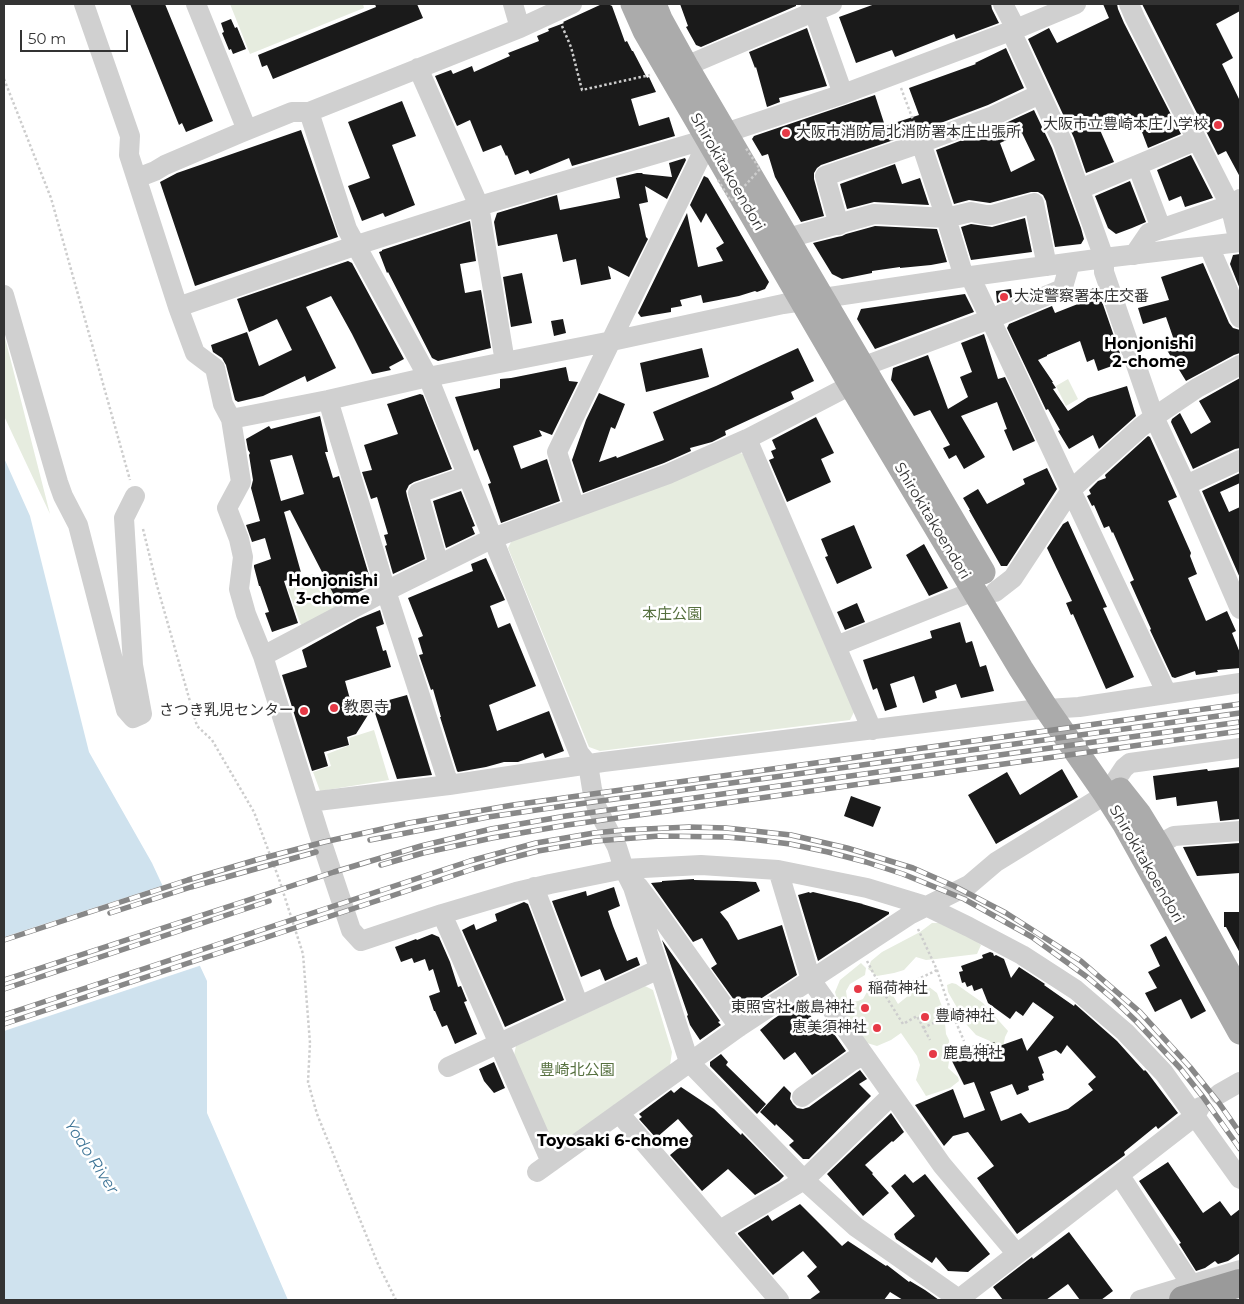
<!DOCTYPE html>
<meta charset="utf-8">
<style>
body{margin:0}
#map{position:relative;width:1244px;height:1304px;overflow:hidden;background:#fff;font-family:Montserrat,sans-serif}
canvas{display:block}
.frame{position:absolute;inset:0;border:5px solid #333;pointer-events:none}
.scale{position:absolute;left:20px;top:30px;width:108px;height:22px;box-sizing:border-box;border:2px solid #333;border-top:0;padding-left:6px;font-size:15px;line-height:18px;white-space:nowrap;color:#333;-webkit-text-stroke:4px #fff;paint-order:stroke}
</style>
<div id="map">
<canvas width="1244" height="1304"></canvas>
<div class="frame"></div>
<div class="scale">50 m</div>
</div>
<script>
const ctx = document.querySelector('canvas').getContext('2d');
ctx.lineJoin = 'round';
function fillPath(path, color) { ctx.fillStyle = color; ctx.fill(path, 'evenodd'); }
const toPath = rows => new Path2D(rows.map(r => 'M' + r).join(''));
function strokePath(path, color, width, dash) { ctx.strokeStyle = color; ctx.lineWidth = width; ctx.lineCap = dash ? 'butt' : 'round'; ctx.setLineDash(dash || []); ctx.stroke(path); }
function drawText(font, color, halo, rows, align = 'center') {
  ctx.font = font + ' Montserrat,"Noto Sans JP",sans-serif'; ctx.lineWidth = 5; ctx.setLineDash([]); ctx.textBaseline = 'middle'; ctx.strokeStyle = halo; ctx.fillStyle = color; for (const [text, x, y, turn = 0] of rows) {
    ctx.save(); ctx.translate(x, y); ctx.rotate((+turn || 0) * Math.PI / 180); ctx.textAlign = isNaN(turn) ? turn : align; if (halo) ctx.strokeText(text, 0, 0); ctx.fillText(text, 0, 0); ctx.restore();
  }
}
fillPath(toPath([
 [230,4,363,4,364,8,250,54],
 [4,334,50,514,4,416],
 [1068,379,1078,399,1066,406,1056,386],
 [735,451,743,454,854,712,850,720,600,751,589,747,508,548,512,540],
 [313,574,318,585,327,581,340,606,301,625,286,584],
 [374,730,389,780,320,791,313,772,331,766,327,754,350,745,349,738],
 [932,923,941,923,969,936,981,945,977,954,936,959,926,960,916,957,904,970,894,973,877,976,868,969,871,961,882,952,920,932],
 [861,963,866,968,865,975,850,984,846,991,847,998,852,1002,858,1001,863,999,867,992,879,983,886,984,898,1004,924,983,937,993,944,1012,946,1034,949,1040,950,1055,948,1068,958,1077,959,1081,950,1088,926,1096,916,1080,920,1065,917,1056,901,1033,891,1040,877,1046,867,1043,838,1003,835,992,840,980],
 [952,983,956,984,983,1003,1008,1031,1005,1037,1003,1047,995,1051,990,1041,976,1035,967,1025,948,992,947,985],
 [645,986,653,990,672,1052,670,1065,560,1144,552,1142,514,1055,516,1046]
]), '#e6ecdf');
fillPath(toPath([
 [4,458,30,516,89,752,152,863,207,981,207,1113,288,1300,4,1300]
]), '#cfe2ee');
fillPath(toPath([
 [164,885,202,965,4,1031,4,937]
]), '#fff');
fillPath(toPath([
 [130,4,165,4,213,121,186,132,182,123,179,125],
 [375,4,417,4,423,18,273,79,267,65,262,67,258,55,376,7],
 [602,4,608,4,612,6,625,42,627,41,632,51,633,51,647,78,649,77,656,92,631,99,639,126,669,117,675,136,572,166,569,158,530,174,528,170,515,175,507,155,506,156,501,145,483,152,470,120,457,126,435,76,451,70,453,74,472,66,474,72,510,56,508,53,539,41,537,36,549,31,548,29,564,23,563,22],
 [680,4,796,4,796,6,701,47,696,45,686,27,688,26],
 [875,4,991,4,992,9,999,23,956,39,954,34,895,57,892,50,856,63,839,17],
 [1103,4,1117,4,1118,9,1124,23,1181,134,1148,148,1137,119,1133,120,1131,115,1100,130,1114,162,1086,173,1074,138,1028,39,1049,28,1057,43,1109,18],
 [1142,4,1240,4,1240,11,1216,24,1233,58,1222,64,1240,101,1240,177,1226,151,1218,155],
 [231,19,235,28,237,27,246,49,233,54,231,49,229,50,222,33,224,32,221,23],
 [807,28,827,86,779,98,780,102,767,107,756,67,755,68,749,52],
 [1006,48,1024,88,988,105,917,132,821,165,817,168,814,173,814,179,824,216,801,222,775,177,768,154,762,156,752,139,754,136,875,95,885,126,919,115,909,88,976,64,975,63],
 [402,101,416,136,392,145,415,205,385,217,383,213,362,221,348,186,370,178,348,122],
 [1034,110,1052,148,1081,228,1084,239,1081,244,1055,247,1046,201,1043,195,1038,192,1031,192,990,203,969,200,954,204,936,150,997,127],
 [1022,133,1035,160,1011,172,1000,143],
 [301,130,338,237,195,286,160,182,177,173],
 [1191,155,1213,198,1185,207,1181,196,1169,201,1157,170],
 [685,158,686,160,667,199,645,186,648,202,639,204,646,237,648,239,629,277,608,266,611,279,581,285,576,259,563,262,557,234,498,246,494,222,497,213,557,195,560,210,620,198,616,178,637,173,642,173,643,174,672,177,669,163],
 [895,164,902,184,920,178,929,205,874,202,847,209,840,184],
 [704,176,708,178,769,282,765,289,757,292,755,291,739,296,703,303,701,295,680,300,682,306,671,308,671,312,641,317,638,313,687,213,698,267,723,261,716,248,724,243,706,213,701,223,690,205],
 [1130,181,1146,222,1132,228,1116,234,1108,228,1095,196],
 [1025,218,1032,252,971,260,961,227,971,224,992,227],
 [470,221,476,261,460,264,465,293,481,290,491,348,438,361,432,358,388,272,387,273,379,252,382,251,382,250],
 [875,226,937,229,947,262,931,265,900,268,900,267,872,271,872,273,842,279,832,274,813,243,837,237,842,236,846,234],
 [1240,254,1240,289,1230,264,1233,255],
 [348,261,352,263,404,359,389,367,391,370,372,374,352,334,331,296,306,307,336,368,307,382,305,376,263,396,238,402,235,400,226,365,222,358,213,352,211,345,247,332,259,366,292,350,277,319,249,332,237,299],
 [1203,263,1229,323,1233,328,1240,330,1240,353,1234,355,1186,381,1165,347,1174,344,1173,341,1174,340,1166,317,1143,324,1138,308,1169,300,1161,277],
 [522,273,532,323,511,327,503,277],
 [1094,288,1098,290,1123,362,1098,371,1094,359,1087,362,1080,341,1047,355,1047,356,1038,360,1053,382,1052,382,1056,388,1053,389,1068,411,1088,398,1127,386,1136,416,1099,449,1093,435,1069,449,1058,431,1060,430,1048,409,1046,410,1007,328,1009,324,1052,306,1055,313,1083,302,1079,294],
 [1011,289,1012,297,997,303,996,291],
 [965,294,974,312,875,349,857,319,861,309],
 [563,319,566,333,554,336,551,321],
 [984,334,998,379,1005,377,1035,441,1013,451,1004,430,1007,429,997,402,961,416,985,457,964,469,956,455,949,459,943,448,950,445,930,410,914,416,891,380,893,368,928,355,948,409,968,397,960,377,972,372,961,343],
 [702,348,709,377,646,392,640,363],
 [798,348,814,381,791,392,794,399,725,431,726,435,712,442,690,448,691,451,664,463,583,493,572,460,586,420,599,393,625,404,615,429,611,427,599,462,616,456,617,458,664,440,653,412,716,386],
 [566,367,569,381,578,382,552,435,539,430,542,436,513,446,521,469,547,459,560,501,501,523,488,484,491,483,478,449,474,451,455,397,500,388,500,379,511,378],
 [1240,378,1240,448,1235,449,1193,469,1171,422,1172,419,1180,413,1191,434,1211,422,1199,401],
 [420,394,423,395,452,469,414,482,409,485,406,491,407,496,425,559,393,574,385,546,387,545,384,535,388,534,377,497,371,499,362,472,372,470,364,445,398,434,387,404],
 [320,416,328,452,325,452,333,478,339,476,372,585,338,603,290,510,284,512,302,576,284,581,298,623,272,632,265,613,269,612,260,586,259,586,254,567,254,565,271,559,265,538,252,542,246,525,260,521,251,488,253,480,249,455,250,453,248,450,246,439,269,426,271,429],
 [292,455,304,494,281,501,270,460],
 [816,417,834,453,821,459,831,482,787,502,769,460,774,458,771,451,776,449,772,440],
 [1148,436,1150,437,1177,497,1168,501,1191,553,1190,556,1197,574,1188,578,1206,621,1227,611,1236,631,1232,633,1240,653,1240,668,1217,670,1218,672,1196,675,1195,671,1175,678,1172,677,1150,630,1151,629,1130,582,1134,580,1113,532,1112,533,1109,526,1104,528,1094,505,1092,506,1087,496,1091,494,1089,490,1098,481,1106,478,1105,475],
 [1047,468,1057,489,1007,566,1001,566,969,510,970,510,963,498,978,489,987,504,1025,484,1023,479],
 [1240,473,1240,483,1220,492,1229,512,1240,507,1240,578,1202,491],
 [461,491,475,526,472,527,475,534,446,548,433,501],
 [1068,521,1107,607,1103,608,1134,677,1106,689,1073,614,1071,615,1066,603,1072,601,1047,548,1063,524],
 [854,525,872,568,837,584,825,557,828,556,821,539],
 [924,544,948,588,929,596,906,555],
 [486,558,505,600,490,606,498,628,510,623,536,686,489,705,497,731,549,711,564,751,545,758,543,753,518,762,504,762,486,767,458,772,457,771,440,717,441,717,433,689,431,690,419,655,423,654,418,638,423,636,408,598,473,571,471,564],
 [857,603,865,622,845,630,837,612],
 [380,610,384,624,376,627,383,651,386,650,391,667,345,681,353,710,407,695,432,775,397,779,373,707,356,734,347,737,349,745,324,752,328,766,312,771,282,675,307,667,302,650,358,619],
 [960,622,966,643,972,641,980,667,986,665,994,691,961,698,956,684,935,691,937,698,923,703,914,676,890,684,897,707,885,711,877,688,873,690,863,660,932,638,930,631],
 [1240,767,1240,819,1220,821,1217,801,1177,806,1176,797,1156,800,1153,776,1207,769,1208,771],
 [1062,769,1078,797,996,844,968,795,1007,772,1020,795],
 [851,796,881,807,873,827,844,816],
 [1240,843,1240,873,1197,876,1183,847],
 [694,879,694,880,737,881,756,882,760,891,720,912,728,922,738,940,782,925,797,975,742,1011,711,968,717,964,702,938,693,942,651,883,662,882,662,881],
 [614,887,620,906,608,911,613,926,627,961,637,957,640,965,605,981,600,969,581,977,552,901,586,891,587,896],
 [809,892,810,893,813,892,863,904,862,904,889,912,889,914,818,961,798,895],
 [524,902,528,904,564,1000,505,1027,462,930,474,924,476,930,497,921,495,914],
 [1224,912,1240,912,1240,953,1226,927,1224,927],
 [432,934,439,937,450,962,458,987,461,986,467,1001,464,1002,477,1034,455,1044,447,1025,442,1027,435,1011,434,1011,429,996,440,992,433,969,429,971,425,959,414,963,412,958,401,962,395,947,416,939,417,940],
 [1166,936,1206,1011,1191,1019,1181,999,1155,1012,1145,993,1157,988,1148,972,1160,966,1150,945],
 [662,940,720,1021,718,1022,721,1025,700,1040,690,1025,687,1016,688,1015],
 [990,952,993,953,994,956,996,955,1004,959,1011,978,1019,967,1045,984,1044,985,1074,1006,1075,1004,1117,1041,1144,1071,1145,1070,1147,1072,1178,1113,1158,1129,1156,1126,1124,1152,1125,1155,1017,1234,977,1178,994,1166,968,1132,953,1136,944,1146,915,1105,953,1089,964,1118,985,1110,974,1082,964,1085,952,1061,957,1059,955,1054,961,1052,960,1050,981,1043,982,1046,995,1042,988,1050,1022,1038,1027,1051,1054,1017,1033,1002,1023,1016,1016,1011,1010,1019,988,1003,982,988,974,991,972,985,967,987,965,982,962,983,959,972,963,971,961,966,983,958,982,955],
 [1067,1045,1096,1077,1088,1084,1093,1090,1068,1109,1029,1123,1021,1113,1001,1121,990,1092,1012,1084,1017,1095,1029,1090,1028,1086,1044,1080,1042,1074,1044,1073,1038,1057,1056,1050,1061,1054],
 [800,1001,818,1026,825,1021,846,1051,812,1075,795,1052,784,1060,760,1030,772,1020],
 [721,1054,728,1062,726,1065,766,1104,757,1114,710,1066,710,1062],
 [494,1062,505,1088,494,1093,484,1081,479,1069],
 [860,1070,867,1079,859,1084,871,1096,809,1159,803,1159,789,1145,794,1141,776,1124,775,1126,760,1112,784,1086,791,1093,790,1099,793,1104,797,1108,803,1109,809,1107],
 [681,1087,714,1109,741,1135,742,1133,784,1176,779,1181,755,1195,728,1169,702,1191,670,1155,693,1136,678,1119,656,1138,639,1119,642,1117,639,1114,671,1090,674,1093],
 [891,1113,904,1132,893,1142,892,1141,865,1165,873,1173,872,1174,889,1193,863,1216,827,1174],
 [1168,1162,1203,1213,1220,1201,1231,1216,1240,1209,1240,1253,1228,1261,1218,1264,1215,1261,1205,1268,1196,1271,1179,1244,1181,1243,1139,1181],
 [905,1174,913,1183,925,1174,990,1254,968,1272,948,1271,936,1257,932,1263,896,1239,894,1234,915,1216,891,1186],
 [800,1204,842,1246,848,1241,886,1266,887,1265,909,1282,910,1281,925,1290,939,1300,903,1300,890,1292,884,1300,809,1300,820,1292,807,1276,817,1267,803,1251,773,1275,738,1234,738,1233,768,1215,772,1221],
 [1069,1232,1113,1291,1101,1300,1080,1300,1068,1284,1046,1300,1003,1300,993,1287,1032,1257,1033,1259]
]), '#1a1a1a');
strokePath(toPath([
 [562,26,571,47,582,90,650,75],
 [4,79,51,198,130,480],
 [901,88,916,128],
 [143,529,156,582,197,726,212,740,254,812,279,879,303,954,310,1043,308,1082,317,1114,378,1264,396,1300],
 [918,929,937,970,949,1006,964,1041],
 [867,961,885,995,903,1024,917,1016,930,1040],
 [885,995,937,970],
 [923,1028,952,1014]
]), '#cdcdcd', 2.5, [2.5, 2.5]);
strokePath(toPath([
 [84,4,130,136,129,155,178,307,195,353,215,368,223,404,231,419,241,482,227,508,239,539,243,557,239,589,246,614,263,656,319,834,351,930,361,941,442,914,516,892,550,884,624,869,701,865,778,870,867,888,926,906,969,927,1022,955,1076,990,1125,1032,1164,1073,1240,1179],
 [196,4,247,130],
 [513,4,520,28],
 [811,4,843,94],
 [1003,4,1016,29],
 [1129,4,1135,18,1230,205,1239,242],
 [1011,31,1063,143,1104,258,1104,272,1154,417,1186,485,1240,609],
 [686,66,832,4],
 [418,68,479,206,505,362],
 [309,112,520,28,572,4],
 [1137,165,1161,228],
 [137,178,155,171,165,165,240,133,292,112,309,112,347,229,428,377,579,753,588,764,592,789,597,808,617,847,624,869,633,887,689,1062,804,1180,856,1227,960,1300],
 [1080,189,1197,140],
 [839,225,825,176,921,143],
 [788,238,874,214,946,218,971,212,986,215,992,215,1034,203,1047,266],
 [1209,246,1240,318],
 [1134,255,1149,233,1230,205,1240,199],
 [970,276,1167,694],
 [964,277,946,218,921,143,993,116,1040,94],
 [4,295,58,482,63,496,78,525,126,710,133,718,142,714,133,665,124,518,135,496],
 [178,307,357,245,479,206,707,139,843,94,1016,29,1076,4],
 [863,368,875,362,990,319,1060,290,1063,287,1070,263],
 [328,400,386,591,449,785],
 [231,419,328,400,428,377,612,341,783,304,964,277,1104,258,1240,242],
 [747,439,872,730],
 [1186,485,1240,460],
 [575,508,557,452,699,160,707,139],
 [439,565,418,493,467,476],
 [995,592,1013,578,1071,490,1085,477,1141,427,1154,417,1197,388,1240,365],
 [836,646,974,591],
 [263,656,386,591,493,538,668,474,747,439,851,385],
 [309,802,449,785,603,762,1031,710,1079,707,1240,683],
 [1158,845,1174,836,1240,831],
 [778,870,811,980,942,1165,1017,1254],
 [638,886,653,906,739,1027],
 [534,887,579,1006],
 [442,914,551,1162],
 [448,1067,659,969],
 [1219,1094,1240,1082],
 [802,1097,852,1061,864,1055],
 [619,1113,779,1300],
 [537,1172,739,1027,911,914,969,885,996,862,1095,801,1105,793,1114,783,1124,768,1130,763,1240,748],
 [1120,1176,1191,1284],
 [720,1230,804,1180,892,1095],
 [959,1299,1195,1116,1200,1107],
 [1140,1300,1240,1270]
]), '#d0d0d0', 20);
strokePath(toPath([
 [633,4,645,31,851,385,1021,669,1046,708,1105,793,1124,823,1240,1032],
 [654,4,660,19,686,66,983,572],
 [1120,790,1139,814,1158,845,1240,994]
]), '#ababab', 25);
strokePath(toPath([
 [1183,1300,1240,1283]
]), '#9a9a9a', 28);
const rail = toPath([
 [370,840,488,817,564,806,1240,713],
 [381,865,423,853,492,838,567,825,1240,731],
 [110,913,191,887,316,852],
 [4,940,188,880,256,860,324,842,409,823,513,805,1240,704],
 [4,980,334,872,421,846,491,829,566,816,992,756,1240,722],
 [4,989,269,901],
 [4,1015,470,861,536,843,594,833,624,830,689,827,726,828,791,835,847,848,913,868,954,886,1006,913,1081,961,1140,1012,1190,1067,1219,1103,1240,1133],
 [4,1024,473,869,503,860,538,851,596,841,659,836,726,837,751,839,790,844,828,852,866,862,903,874,964,899,1032,937,1087,977,1112,998,1137,1022,1180,1068,1203,1097,1240,1149]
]);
strokePath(rail, '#888', 5.5);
strokePath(rail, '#fff', 4, [11]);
strokePath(toPath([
 [718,180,731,201,760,169,745,147]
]), '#cdcdcd', 2.5, [2.5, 2.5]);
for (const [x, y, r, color] of [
 [1218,125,5,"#e63946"],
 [786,133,5,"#e63946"],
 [1004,297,5,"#e63946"],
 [334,708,5,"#e63946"],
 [304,711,5,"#e63946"],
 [858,989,5,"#e63946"],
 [865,1008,5,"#e63946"],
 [925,1017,5,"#e63946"],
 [877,1028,5,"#e63946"],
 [933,1054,5,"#e63946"]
]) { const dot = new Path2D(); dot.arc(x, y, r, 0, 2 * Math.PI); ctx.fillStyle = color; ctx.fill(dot); strokePath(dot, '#fff', 2); }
drawText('15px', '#333', '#fff', [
 ["大阪市立豊崎本庄小学校",1208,125,"right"],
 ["大阪市消防局北消防署本庄出張所",796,133],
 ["大淀警察署本庄交番",1014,297],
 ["教恩寺",344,708],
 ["さつき乳児センター",294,711,"right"],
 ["稲荷神社",868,989],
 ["東照宮社 厳島神社",855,1008,"right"],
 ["豊崎神社",935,1017],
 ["恵美須神社",867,1028,"right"],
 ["鹿島神社",943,1054]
], 'left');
drawText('15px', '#333', '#fff', [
 ["Shirokitakoendori",727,172,60],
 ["Shirokitakoendori",932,521,59],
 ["Shirokitakoendori",1146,864,60]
]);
drawText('15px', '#56703f', '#fff', [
 ["本庄公園",672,615],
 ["豊崎北公園",577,1071]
]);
drawText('bold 16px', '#000', '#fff', [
 ["Honjonishi",1149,344],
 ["2-chome",1149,362],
 ["Honjonishi",333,581],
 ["3-chome",333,599],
 ["Toyosaki 6-chome",613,1141]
]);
drawText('italic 16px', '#3f7597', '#fff', [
 ["Yodo River",91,1157,57]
]);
</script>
